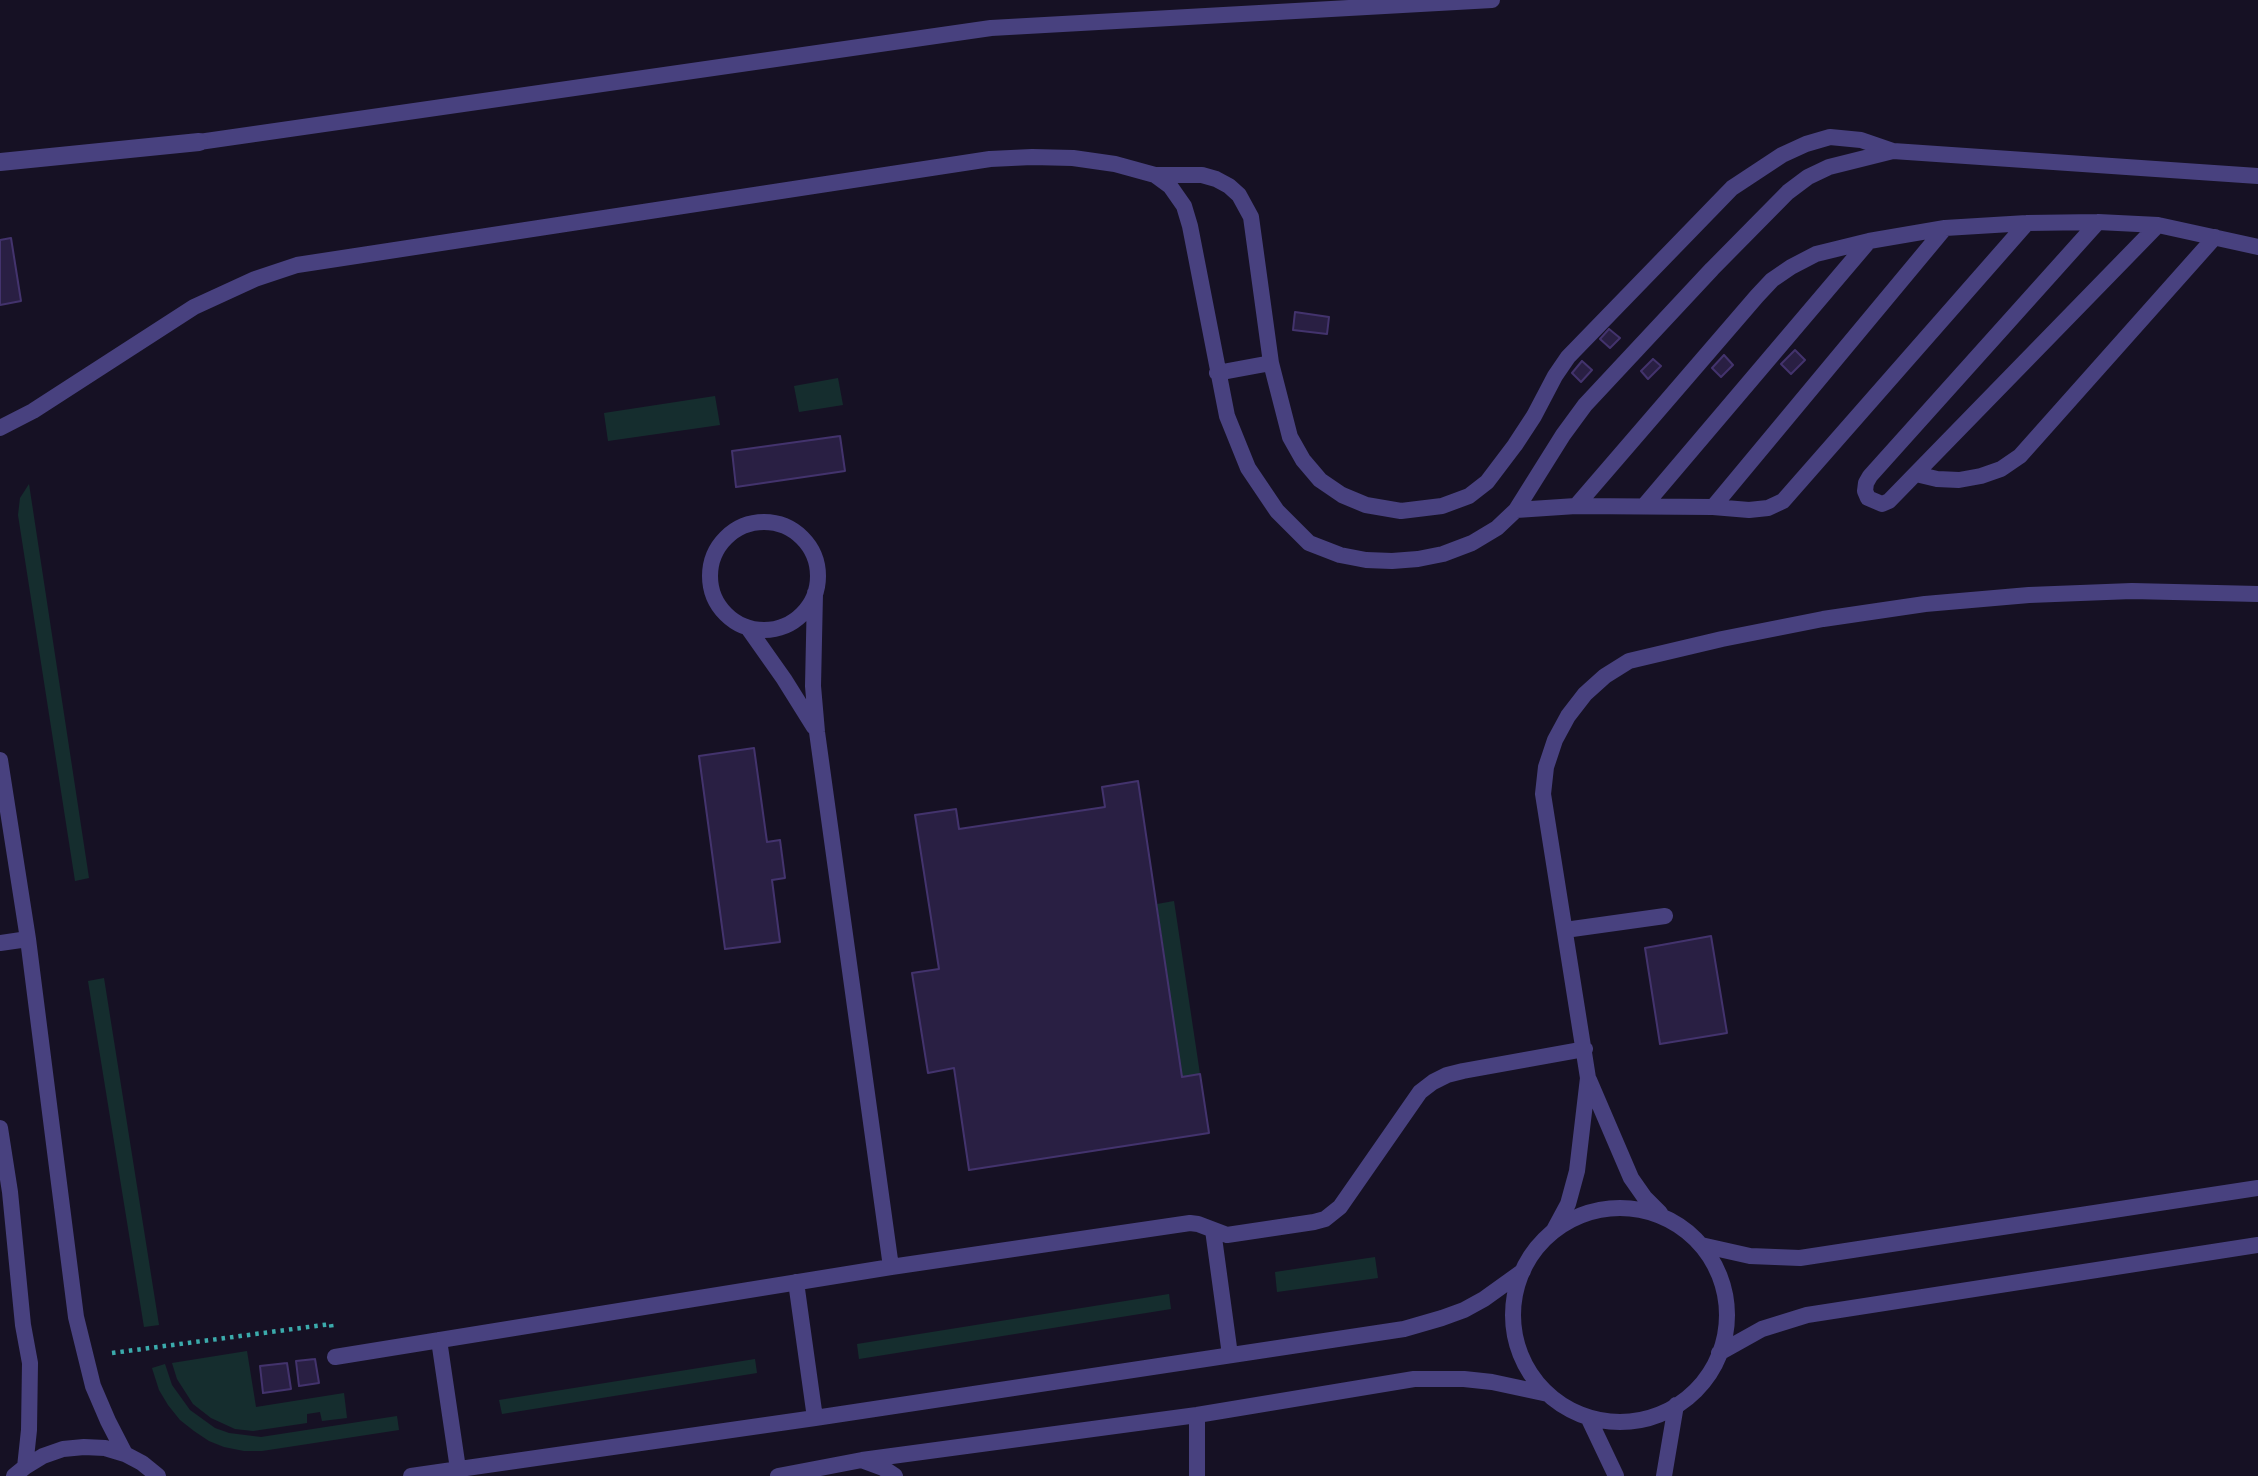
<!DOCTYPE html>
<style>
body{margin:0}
canvas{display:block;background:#161124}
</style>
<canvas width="2258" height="1476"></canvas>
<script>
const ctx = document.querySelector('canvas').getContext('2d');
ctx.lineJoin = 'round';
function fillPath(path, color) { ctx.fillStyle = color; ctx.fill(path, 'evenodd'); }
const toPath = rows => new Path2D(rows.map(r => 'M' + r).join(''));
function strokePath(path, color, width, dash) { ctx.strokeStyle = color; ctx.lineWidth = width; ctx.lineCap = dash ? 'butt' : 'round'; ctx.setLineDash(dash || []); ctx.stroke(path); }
fillPath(toPath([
 [838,378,843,405,799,412,794,386],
 [715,396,720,425,608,441,604,413],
 [29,484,89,878,75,881,18,515,20,498],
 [1174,901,1200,1074,1182,1077,1157,904],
 [104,978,159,1325,144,1327,88,981],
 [1375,1257,1378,1278,1277,1292,1275,1272],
 [1169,1294,1171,1309,859,1359,857,1344],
 [247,1351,256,1407,344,1393,347,1418,322,1421,320,1412,307,1414,307,1423,253,1431,235,1429,211,1418,193,1404,177,1379,172,1363],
 [755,1359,757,1373,502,1414,499,1400],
 [165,1364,172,1385,190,1410,215,1428,229,1433,261,1437,397,1416,399,1430,262,1451,244,1451,224,1447,209,1441,194,1431,180,1420,168,1405,159,1390,152,1368]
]), '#152d2e');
const building = toPath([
 [11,238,21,301,0,305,0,240,11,238],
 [1295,312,1329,317,1327,334,1293,330,1295,312],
 [1609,329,1620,338,1610,348,1600,339,1609,329],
 [1795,350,1805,360,1791,374,1781,364,1795,350],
 [1724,355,1733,365,1721,377,1712,368,1724,355],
 [1653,359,1661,366,1648,379,1641,371,1653,359],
 [1582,361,1592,370,1581,382,1572,373,1582,361],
 [840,436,845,471,736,487,732,451,840,436],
 [754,748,767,842,780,840,785,878,772,880,780,942,725,949,699,756,754,748],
 [1138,781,1182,1077,1200,1074,1209,1133,969,1170,954,1068,928,1073,912,973,939,969,915,815,956,809,959,829,1105,807,1102,787,1138,781],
 [1711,936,1727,1033,1660,1044,1645,948,1711,936],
 [315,1359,319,1383,299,1386,296,1361,315,1359],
 [287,1363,291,1389,263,1393,260,1366,287,1363]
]);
fillPath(building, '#291f43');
strokePath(building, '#43336d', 2);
strokePath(toPath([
 [112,1353,331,1324,332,1331]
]), '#3babac', 4.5, [3.5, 5]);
strokePath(toPath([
 [199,142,991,28,1492,0],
 [1155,175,1170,186,1184,206,1190,226,1227,416,1248,468,1277,511,1309,543,1340,555,1366,560,1392,561,1418,559,1443,554,1472,543,1497,528,1516,510,1563,435,1585,405,1712,269,1788,192,1808,177,1829,167,1893,151,2258,176],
 [2098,222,1870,476,1866,483,1865,491,1868,498,1882,504,1889,501,2158,225],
 [1217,373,1271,363],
 [0,428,33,411,194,307,255,279,297,265,990,159,1032,157,1073,158,1115,164,1155,175,1202,175,1216,179,1229,186,1239,195,1251,217,1271,363,1290,437,1303,460,1320,480,1342,495,1366,505,1401,511,1442,506,1469,496,1487,482,1515,445,1534,416,1555,376,1568,357,1732,188,1782,155,1806,144,1830,137,1861,140,1893,151],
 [1916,474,1937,479,1959,480,1981,476,2001,469,2020,456,2215,237],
 [1576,506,1757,296,1772,280,1791,267,1816,254,1869,241,1945,228,2027,223,2098,222,2158,225,2258,247],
 [1644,506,1869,241],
 [1713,507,1945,228],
 [1516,510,1576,506,1713,507,1749,510,1768,508,1783,501,2027,223],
 '710 576a54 54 0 1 1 108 0a54 54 0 1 1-108 0Z',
 [815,593,813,686,817,732,891,1267],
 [748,628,784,679,814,727],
 [0,760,28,939,76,1317,93,1386,108,1421,125,1454],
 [1565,930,1665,916],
 [0,943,28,939],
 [1589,1080,1631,1178,1645,1198,1660,1213],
 [0,1128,10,1192,23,1325,30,1363,29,1430,25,1467],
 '1513 1315a107 107 0 1 1 214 0a107 107 0 1 1-214 0Z',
 [1213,1230,1230,1355],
 [1554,1230,1568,1204,1577,1171,1588,1078,1543,794,1546,767,1555,740,1568,716,1585,694,1605,676,1629,661,1722,639,1823,619,1925,604,2029,595,2132,591,2258,594],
 [1701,1245,1750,1256,1800,1258,2258,1188],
 [796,1282,815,1418],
 [439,1340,458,1469],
 [1719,1353,1762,1329,1807,1315,2258,1245],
 [335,1357,891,1267,1190,1223,1198,1224,1227,1235,1314,1222,1325,1219,1340,1207,1420,1092,1433,1082,1447,1075,1463,1071,1585,1049],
 [1588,1417,1616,1476],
 [864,1461,883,1468,895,1476],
 [14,1476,25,1467,43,1456,63,1449,84,1447,105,1448,125,1454,142,1463,158,1476],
 [411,1476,815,1418,1404,1329,1442,1318,1464,1310,1484,1299,1523,1271],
 [778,1476,862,1460,1197,1415,1414,1379,1464,1379,1492,1382,1548,1394],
 [1197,1476,1197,1415],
 [1664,1476,1676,1405]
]), '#48417f', 16);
strokePath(toPath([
 [0,162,199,142]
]), '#48417f', 18);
</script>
